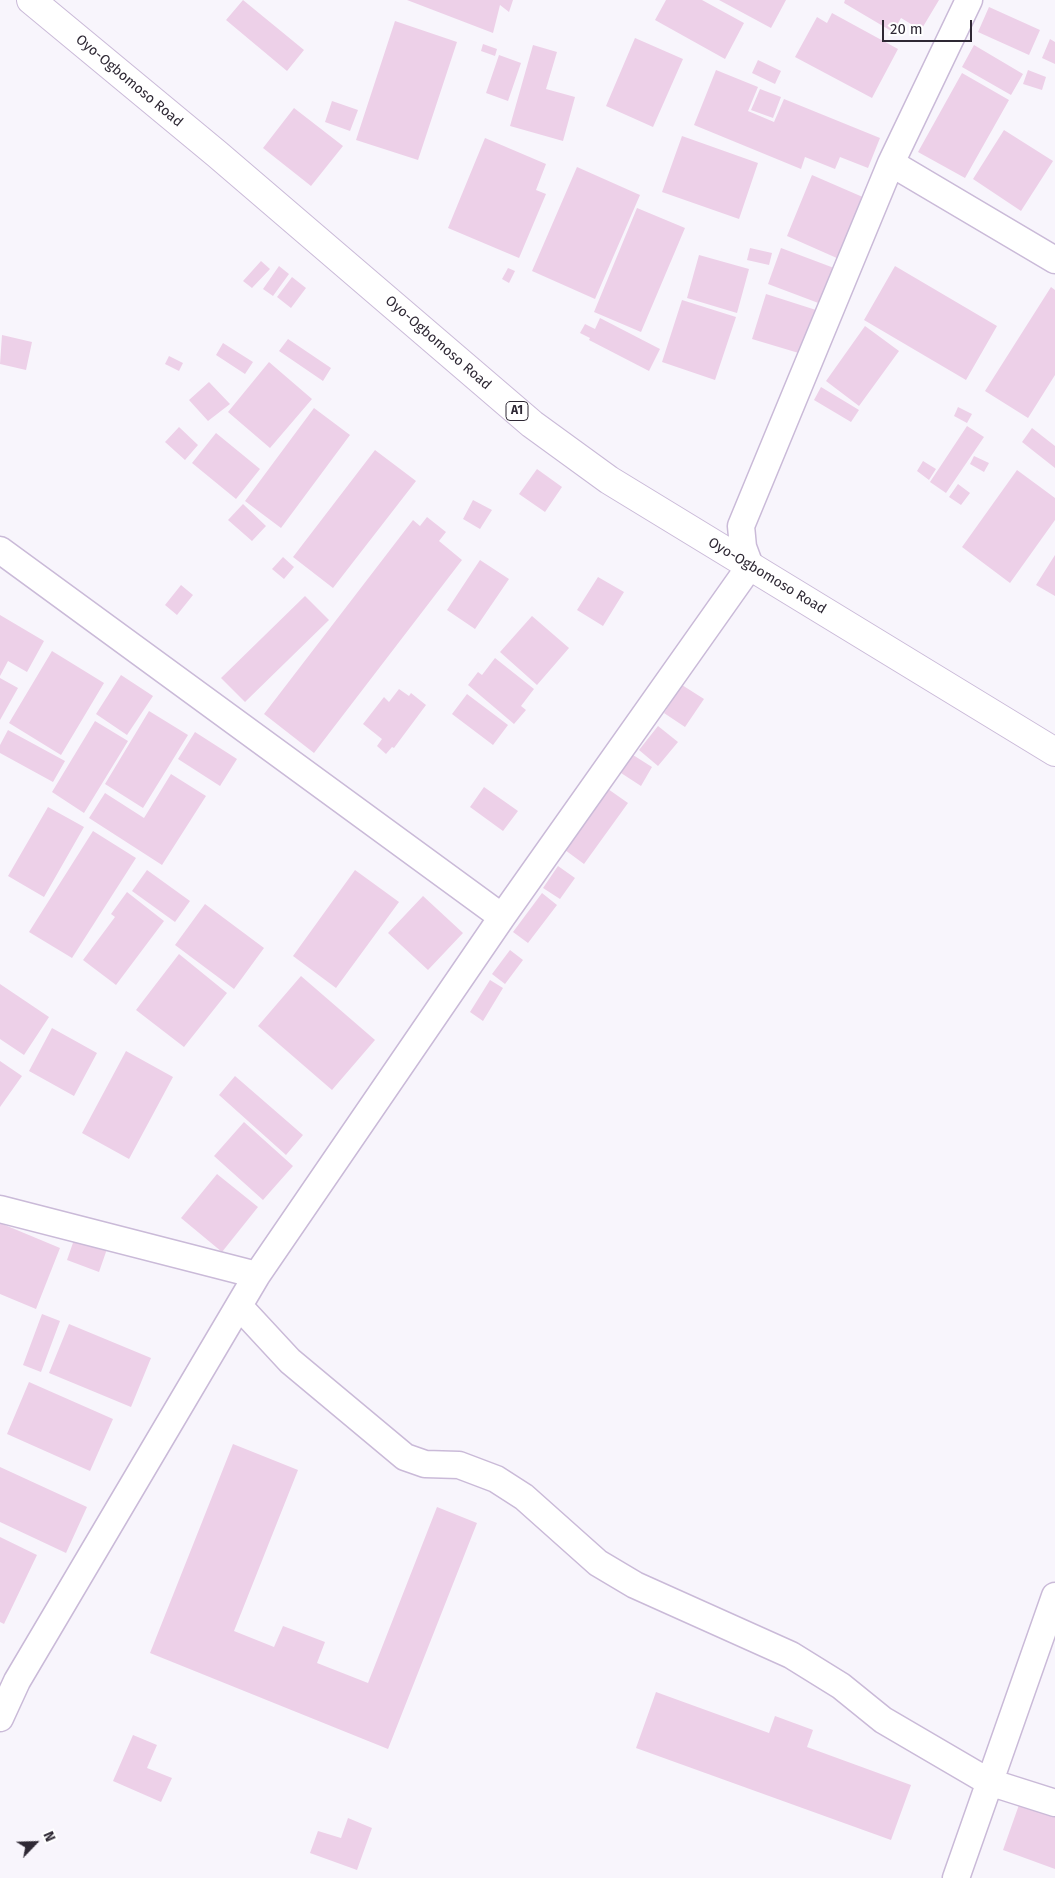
<!DOCTYPE html>
<style>
body{margin:0}
#map{position:relative;width:1055px;height:1878px;overflow:hidden;background:#f8f5fc;font-family:"Fira Sans",sans-serif}
canvas{display:block}
.north{position:absolute;left:10px;top:1818px;width:50px;height:50px;-webkit-text-stroke:4px #fff;paint-order:stroke;rotate:66deg;font-size:14px;font-weight:700;line-height:20px;text-align:center;color:#2e2834}
.north::after{content:'';display:block;margin:auto;width:18px;height:22px;background:#2e2834;clip-path:polygon(50% 0,100% 100%,50% 72%,0 100%)}
.scale{position:absolute;left:882px;top:20px;width:90px;height:22px;box-sizing:border-box;border:2px solid #2e2834;border-top:0;padding-left:6px;font-size:15px;line-height:18px;white-space:nowrap;color:#2e2834;-webkit-text-stroke:4px #fff;paint-order:stroke}
</style>
<div id="map">
<canvas width="1055" height="1878"></canvas>
<div class="north">N</div>
<div class="scale">20 m</div>
</div>
<script>
const ctx = document.querySelector('canvas').getContext('2d');
ctx.lineJoin = 'round';
function fillPath(path, color) { ctx.fillStyle = color; ctx.fill(path, 'evenodd'); }
const toPath = rows => new Path2D(rows.map(r => 'M' + r).join(''));
function strokePath(path, color, width, dash) { ctx.strokeStyle = color; ctx.lineWidth = width; ctx.lineCap = dash ? 'butt' : 'round'; ctx.setLineDash(dash || []); ctx.stroke(path); }
function drawText(font, color, halo, rows, align = 'center') {
  ctx.font = font + ' "Fira Sans",sans-serif'; ctx.lineWidth = 4; ctx.setLineDash([]); ctx.textBaseline = 'middle'; ctx.strokeStyle = halo; ctx.fillStyle = color; for (const [text, x, y, turn = 0] of rows) {
    ctx.save(); ctx.translate(x, y); ctx.rotate((+turn || 0) * Math.PI / 180); ctx.textAlign = isNaN(turn) ? turn : align; if (halo) ctx.strokeText(text, 0, 0); ctx.fillText(text, 0, 0); ctx.restore();
  }
}
fillPath(toPath([
 [243,0,304,50,287,71,226,20],
 [407,0,513,0,509,12,500,5,493,33],
 [666,0,702,0,744,23,725,59,655,20],
 [719,0,786,0,771,28],
 [845,0,939,0,921,30,901,18,893,32,844,3],
 [989,7,1040,30,1029,55,978,32],
 [832,13,898,49,872,98,795,57,817,17,827,23],
 [395,21,457,42,418,160,356,140],
 [635,38,683,59,653,127,606,106],
 [1050,39,1055,42,1055,64,1042,58],
 [483,44,497,49,495,56,481,51],
 [533,45,557,52,546,89,575,97,563,141,510,126],
 [974,45,1023,74,1011,95,962,67],
 [499,55,521,63,508,101,486,93],
 [758,60,781,71,775,84,752,73],
 [716,70,758,87,748,111,774,122,784,99,880,138,868,168,840,157,835,169,805,157,801,169,694,125],
 [1028,70,1046,77,1042,90,1023,84],
 [962,73,1009,100,965,178,918,152],
 [760,89,781,97,773,118,751,110],
 [332,101,358,110,350,131,325,122],
 [294,108,343,146,311,186,263,148],
 [1004,130,1053,161,1021,211,973,179],
 [682,136,758,163,739,219,662,192],
 [485,138,546,164,536,190,546,194,519,258,448,228],
 [577,167,640,195,595,299,532,271],
 [812,175,865,198,839,259,787,236],
 [637,208,685,228,641,332,594,312],
 [750,248,772,253,769,265,747,260],
 [781,248,834,268,821,304,768,284],
 [699,255,749,269,737,313,687,298],
 [261,261,270,269,252,288,243,281],
 [279,266,289,274,273,296,263,289],
 [895,266,997,326,966,380,864,320],
 [508,268,515,271,509,283,502,279],
 [292,277,306,288,291,308,277,297],
 [1051,287,1055,290,1055,375,1028,418,985,391],
 [766,294,816,310,802,354,752,339],
 [682,300,736,317,715,380,662,362],
 [600,318,660,349,649,371,589,340,590,338,580,333,585,324,595,329],
 [865,326,899,351,859,406,826,381],
 [2,335,32,342,26,370,0,364],
 [288,339,331,368,323,381,279,351],
 [223,343,253,362,245,374,216,355],
 [169,356,183,363,179,371,165,364],
 [269,362,312,399,270,448,228,412],
 [209,382,230,404,208,421,189,400],
 [821,387,859,410,851,422,814,400],
 [958,407,972,414,967,423,954,416],
 [314,408,350,435,281,528,245,501],
 [967,426,984,437,946,493,930,482],
 [179,427,198,445,185,460,165,442],
 [1032,428,1055,446,1055,468,1022,442],
 [216,433,260,469,236,499,192,463],
 [375,450,416,481,333,588,293,557],
 [974,456,989,463,984,472,970,464],
 [923,461,936,469,929,480,917,471],
 [537,469,562,487,545,512,519,494],
 [1017,470,1055,498,1055,520,1010,583,962,547],
 [958,484,970,493,961,505,949,497],
 [473,500,492,510,480,529,463,519],
 [243,504,266,526,252,541,228,520],
 [427,517,446,532,439,541,462,560,314,753,264,714,413,520,420,526],
 [1055,555,1055,596,1036,585],
 [283,557,294,567,284,579,272,569],
 [480,560,509,579,475,629,447,610],
 [598,577,624,592,603,626,577,610],
 [181,585,193,595,177,615,165,605],
 [305,596,329,620,245,702,221,678],
 [0,615,44,641,27,672,8,661,0,676],
 [532,616,569,648,537,685,500,652],
 [52,651,104,683,61,755,9,723],
 [495,658,534,689,521,706,526,710,514,724,468,685,478,672,482,675],
 [121,675,153,696,127,735,96,714],
 [0,678,18,688,0,720],
 [682,685,704,699,685,727,664,713],
 [399,689,409,696,411,693,426,705,394,748,392,747,386,754,377,746,382,739,363,724,384,697,389,702],
 [467,694,508,725,493,745,452,714],
 [149,711,188,735,143,808,105,784],
 [95,721,128,741,84,813,52,792],
 [658,726,678,742,658,766,639,750],
 [8,730,65,761,53,782,0,753,0,745],
 [195,732,237,759,220,786,178,759],
 [633,755,652,767,641,786,621,773],
 [171,774,206,796,162,865,89,818,105,793,144,818],
 [484,787,518,811,503,831,470,807],
 [608,789,628,803,584,864,565,850],
 [48,807,84,827,44,897,8,876],
 [93,831,136,858,72,958,29,932],
 [558,866,575,878,560,899,543,888],
 [147,870,190,901,175,922,132,891],
 [355,870,399,902,336,988,293,956],
 [127,892,164,921,116,985,83,960,115,917,111,914],
 [542,893,557,905,528,943,513,932],
 [423,896,463,933,428,970,388,933],
 [205,904,264,948,234,989,175,945],
 [510,950,523,960,505,984,492,974],
 [179,954,227,993,184,1047,136,1010],
 [301,976,375,1040,332,1090,258,1026],
 [490,980,503,988,483,1021,470,1012],
 [0,984,49,1017,24,1055,0,1039],
 [52,1028,97,1053,74,1096,29,1071],
 [126,1051,173,1077,129,1159,82,1133],
 [0,1061,22,1076,0,1107],
 [235,1076,303,1135,286,1155,219,1095],
 [244,1122,293,1166,263,1200,214,1156],
 [217,1174,258,1207,222,1252,181,1218],
 [0,1223,60,1248,36,1309,0,1294],
 [75,1237,107,1249,99,1272,67,1260],
 [42,1314,60,1321,41,1372,23,1365],
 [69,1324,151,1358,131,1407,49,1373],
 [29,1382,113,1419,90,1471,7,1434],
 [233,1444,298,1470,234,1631,274,1647,283,1626,325,1642,317,1663,368,1683,437,1507,477,1523,388,1749,150,1653],
 [0,1467,87,1507,66,1553,0,1522],
 [0,1537,37,1555,4,1624,0,1622],
 [656,1692,769,1733,775,1716,813,1730,807,1747,911,1785,891,1840,636,1748],
 [133,1735,157,1745,147,1768,172,1778,161,1802,113,1781],
 [1020,1802,1055,1815,1055,1869,1003,1850],
 [348,1818,372,1828,357,1870,310,1853,318,1831,341,1838]
]), '#edd0e8');
const street = toPath([
 [891,163,1055,260],
 [0,550,502,917],
 [0,1209,257,1275],
 [239,1306,290,1361,405,1457,425,1464,459,1465,496,1479,524,1497,598,1563,635,1585,791,1655,841,1686,883,1720,989,1782,1055,1803],
 [0,1718,17,1681,257,1275,502,917,750,566,743,547,741,526,891,163,969,0],
 [956,1878,1055,1596]
]);
const highway = toPath([
 [31,0,217,154,532,424,609,480,1055,752]
]);
strokePath(street, '#cabad8', 29);
strokePath(highway, '#cabad8', 30);
strokePath(street, '#fff', 26);
strokePath(highway, '#fff', 28);
for (const [x, y, w] of [
 [517,411,22]
]) { const box = new Path2D(); box.roundRect(x - w / 2, y - 9.5, w, 19, 4); ctx.fillStyle = '#fff'; ctx.fill(box); strokePath(box, '#2e2834', 1); }
drawText('bold 12px', '#2e2834', null, [
 ["A1",517,411]
]);
drawText('14px', '#2e2834', '#fff', [
 ["Oyo-Ogbomoso Road",129,81,40],
 ["Oyo-Ogbomoso Road",438,343,41],
 ["Oyo-Ogbomoso Road",767,576,31]
]);
</script>
